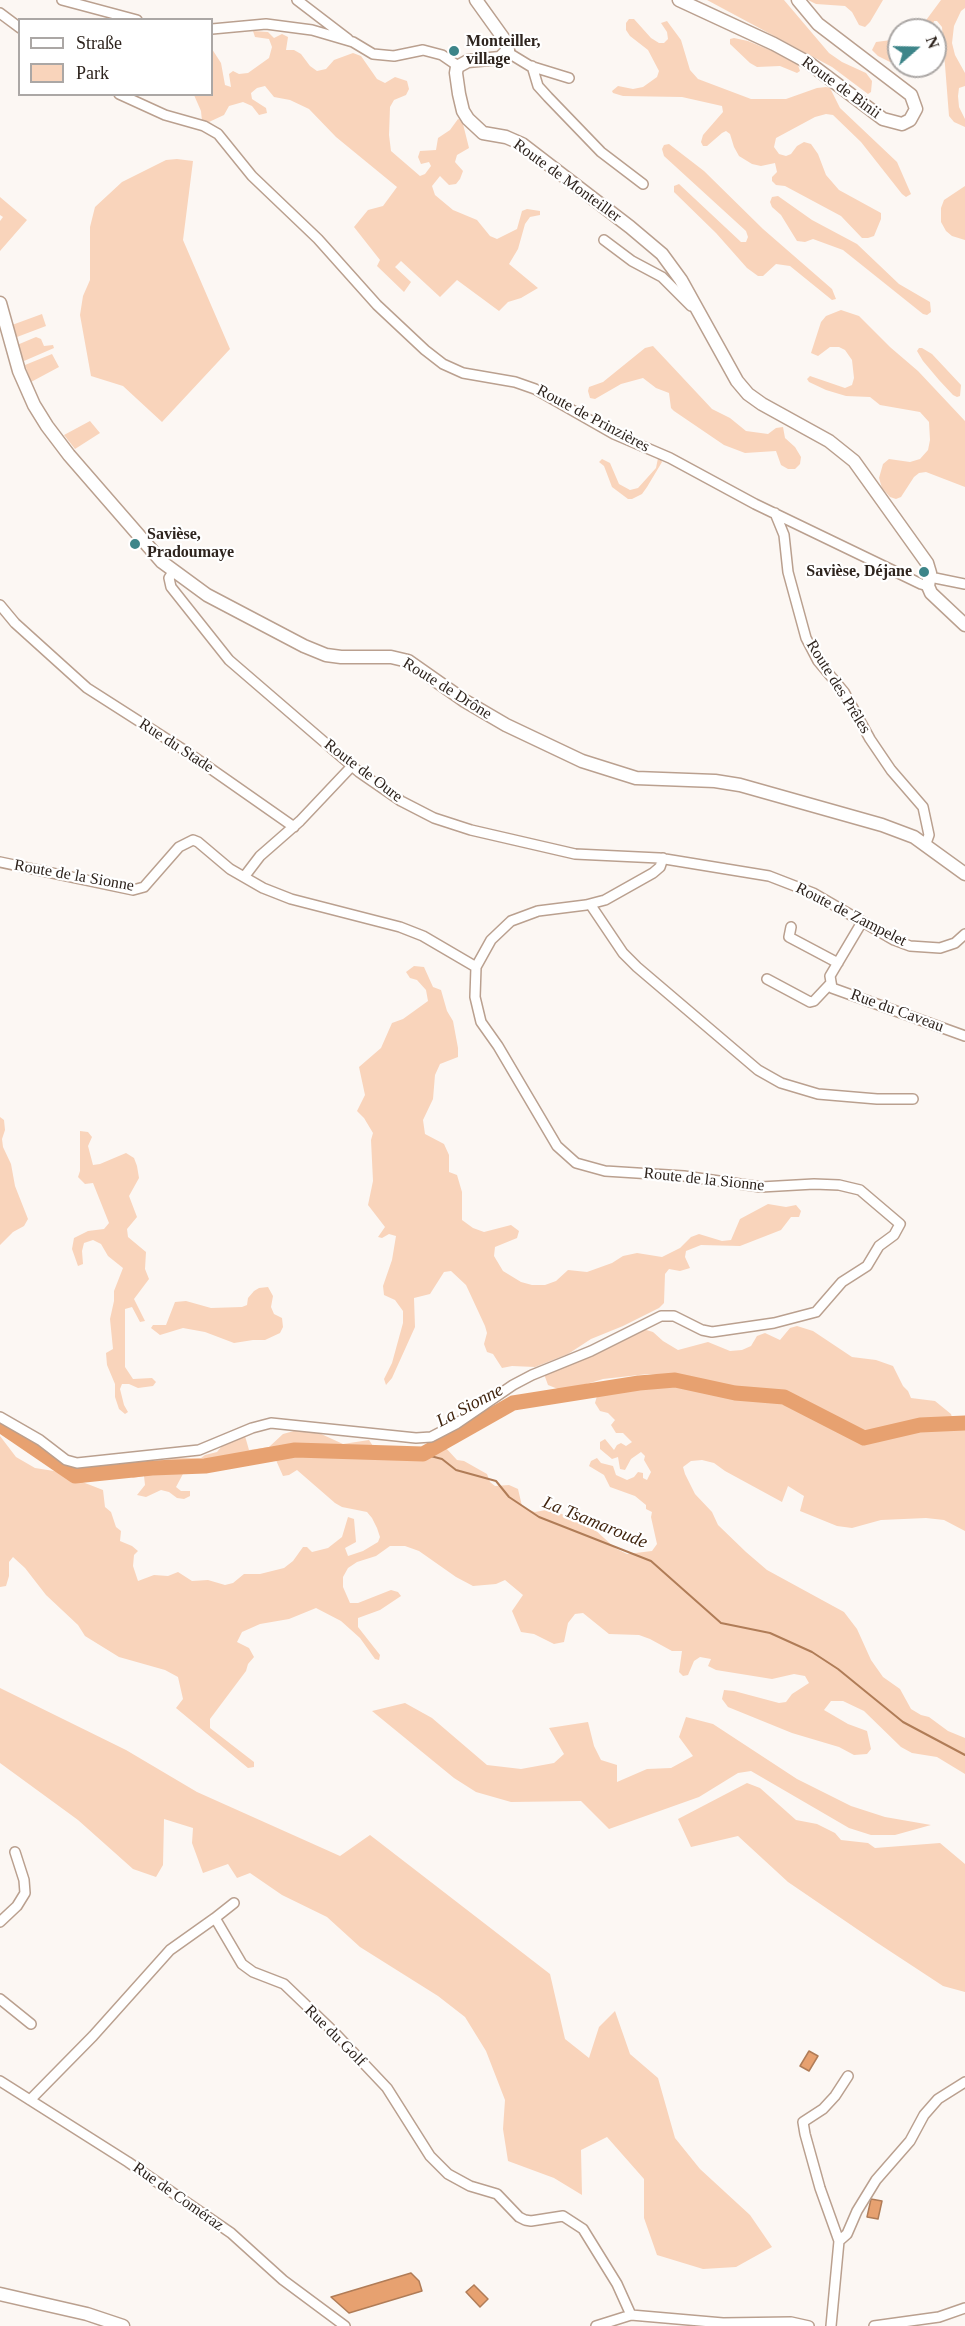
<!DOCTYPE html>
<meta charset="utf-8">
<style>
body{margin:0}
#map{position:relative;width:965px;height:2326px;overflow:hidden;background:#fcf7f3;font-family:Georgia,serif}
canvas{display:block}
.legend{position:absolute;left:18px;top:18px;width:195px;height:78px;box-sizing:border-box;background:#fff;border:2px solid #aba7a5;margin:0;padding:8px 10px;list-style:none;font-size:18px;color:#2e241e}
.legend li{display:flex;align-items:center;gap:12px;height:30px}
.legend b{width:30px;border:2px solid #aba7a5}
.north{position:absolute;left:887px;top:18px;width:60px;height:60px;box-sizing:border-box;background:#fff;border:2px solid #aba7a5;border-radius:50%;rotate:70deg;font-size:16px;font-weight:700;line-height:24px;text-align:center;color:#2e241e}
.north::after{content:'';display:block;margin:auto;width:21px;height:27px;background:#3d8589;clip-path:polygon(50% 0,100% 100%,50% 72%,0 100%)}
</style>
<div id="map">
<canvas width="965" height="2326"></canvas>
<ul class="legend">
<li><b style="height:8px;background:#fff"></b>Straße</li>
<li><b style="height:16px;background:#f9d4bb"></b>Park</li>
</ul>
<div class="north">N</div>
</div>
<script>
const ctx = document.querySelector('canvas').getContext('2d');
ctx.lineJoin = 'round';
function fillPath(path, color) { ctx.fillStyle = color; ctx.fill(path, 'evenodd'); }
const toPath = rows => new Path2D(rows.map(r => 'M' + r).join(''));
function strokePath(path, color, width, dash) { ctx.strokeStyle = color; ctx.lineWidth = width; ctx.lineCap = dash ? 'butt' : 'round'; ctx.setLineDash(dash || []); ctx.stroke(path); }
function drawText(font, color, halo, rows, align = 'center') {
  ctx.font = font + ' Georgia,serif'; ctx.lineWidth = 4.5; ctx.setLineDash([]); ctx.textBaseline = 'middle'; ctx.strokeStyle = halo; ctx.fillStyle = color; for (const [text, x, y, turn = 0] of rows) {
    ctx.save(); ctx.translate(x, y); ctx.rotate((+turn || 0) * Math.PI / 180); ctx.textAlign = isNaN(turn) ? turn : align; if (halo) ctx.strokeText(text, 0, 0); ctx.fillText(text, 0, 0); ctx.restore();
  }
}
fillPath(toPath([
 [707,0,784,0,829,53,842,62,866,73,872,81,871,92,868,94,832,67],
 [808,0,883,0,870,22,865,27,859,25,852,12,845,6,816,4],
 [941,0,965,0,965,8,961,11,954,26,952,43,955,55,965,73,965,86,959,88,958,96,959,107,965,119,965,127,954,122,949,116,942,27,937,21,934,21,931,30,915,30,924,23],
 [629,19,634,19,651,38,659,43,664,43,668,39,667,32,661,23,667,21,681,40,690,70,698,79,751,99,786,99,817,88,826,87,830,88,840,108,897,162,911,194,906,197,902,194,861,142,833,115,826,114,815,117,776,138,774,147,779,154,786,156,791,154,797,146,804,142,811,144,818,154,826,175,839,190,881,213,881,219,874,236,868,238,862,238,841,216,785,186,776,185,772,181,772,177,777,172,775,163,761,166,752,164,739,156,734,147,730,134,726,131,722,133,707,146,703,146,701,142,703,135,723,112,722,106,682,97,623,96,613,93,612,91,618,86,633,89,643,87,657,77,659,71,648,50,630,36,626,30,626,23],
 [253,31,268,32,274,38,282,34,288,37,286,50,294,50,301,54,310,66,317,71,326,69,334,60,353,53,361,56,377,79,385,83,395,77,407,81,409,89,406,95,394,100,390,107,389,135,391,151,420,176,425,174,431,166,429,162,421,164,418,157,420,151,436,150,438,138,450,130,458,119,462,120,469,148,457,155,455,162,463,171,460,179,456,184,449,185,440,176,432,186,435,195,453,210,477,220,490,236,497,239,517,229,522,211,527,209,540,211,540,215,530,217,525,224,518,249,509,264,538,288,521,298,508,302,499,311,457,280,440,297,401,261,395,267,411,282,404,292,377,266,380,260,354,227,368,210,383,206,397,187,336,137,309,109,290,100,274,97,265,86,257,88,251,93,252,99,266,108,267,113,259,115,252,106,243,102,229,106,224,115,209,122,202,121,201,111,194,95,212,94,212,49,221,63,225,85,231,87,229,74,233,71,239,74,248,73,269,58,272,47,269,39,255,37],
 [734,38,748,41,772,51,798,65,800,71,797,73,780,66,757,67,750,63,730,44,730,39],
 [899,39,899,62,890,62,878,56,872,50,876,42],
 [669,144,704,171,763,229,832,289,836,299,832,300,790,266,776,264,763,276,758,276,747,268,716,233,674,192,674,186,679,184,741,242,746,242,748,237,746,231,664,156,662,149,664,145],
 [177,159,193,161,183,240,230,349,162,422,123,386,91,376,80,315,83,296,90,280,90,227,95,207,122,182,166,160],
 [965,186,965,240,952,236,946,231,941,222,941,208,944,200],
 [778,196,812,220,857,244,899,284,930,302,931,312,927,315,923,314,843,250,813,239,805,242,797,241,781,215,772,207,770,202,772,197],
 [0,197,27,220,0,251,0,221,3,217,0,215],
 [841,310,859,316,890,347,918,371,965,421,965,487,926,472,919,473,914,477,901,497,896,499,890,497,882,488,879,478,883,464,889,459,910,462,920,459,928,450,930,440,929,422,920,412,880,405,870,397,846,396,826,390,809,382,807,379,810,376,845,388,852,385,854,378,852,360,845,350,839,347,830,347,818,356,811,353,821,322,826,316],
 [42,314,46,326,17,337,12,325],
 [36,337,41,339,44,346,53,345,54,348,24,361,17,345],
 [653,346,712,409,730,418,746,431,768,434,776,428,783,427,785,438,795,447,801,457,800,464,795,469,788,469,781,465,776,451,745,453,724,445,674,411,671,408,669,393,656,388,643,378,621,384,595,399,590,398,588,391,589,387,603,382,645,348],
 [919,348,922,348,932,354,961,385,960,396,957,397,953,395,939,380,923,361,917,351],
 [52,354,59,367,31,382,25,365],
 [90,421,100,433,75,449,64,435],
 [658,458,661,459,662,462,647,487,642,494,632,499,628,499,612,487,604,466,599,462,602,459,610,463,619,484,630,490,638,488,656,468],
 [414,966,424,967,433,987,441,990,447,1011,453,1021,458,1048,458,1057,440,1064,435,1075,433,1099,423,1120,425,1134,444,1144,449,1155,449,1172,457,1175,462,1192,462,1220,473,1228,484,1232,511,1225,519,1231,517,1238,495,1247,494,1256,503,1271,521,1282,532,1285,545,1285,556,1281,568,1270,587,1272,612,1263,623,1256,637,1253,662,1257,680,1248,691,1237,699,1234,722,1241,731,1240,740,1219,768,1204,786,1207,796,1205,801,1211,799,1217,791,1217,781,1230,740,1246,701,1245,686,1251,685,1257,690,1268,680,1271,669,1269,665,1274,664,1303,659,1308,623,1326,591,1339,568,1354,535,1367,512,1366,502,1368,493,1354,487,1352,484,1344,487,1333,485,1326,466,1285,451,1271,444,1272,430,1294,414,1298,415,1327,392,1378,386,1385,384,1379,392,1363,403,1323,403,1311,395,1300,384,1295,383,1286,392,1260,396,1236,389,1234,382,1238,378,1237,385,1227,368,1205,373,1181,371,1140,373,1133,364,1118,357,1111,365,1095,359,1067,381,1048,392,1023,403,1019,428,1001,426,990,417,980,410,978,406,972],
 [0,1117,4,1120,5,1130,2,1139,3,1147,11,1164,15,1186,28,1219,24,1226,13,1232,0,1245],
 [80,1131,88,1132,92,1137,88,1146,93,1165,100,1164,126,1153,134,1158,137,1166,139,1178,129,1196,137,1217,127,1229,128,1237,146,1252,145,1269,149,1279,134,1299,145,1321,140,1322,132,1307,125,1309,125,1367,133,1379,152,1378,156,1382,153,1386,138,1388,129,1384,122,1384,120,1389,124,1405,128,1412,125,1414,119,1409,115,1397,115,1384,107,1365,106,1353,113,1349,110,1319,114,1301,114,1291,123,1268,108,1256,101,1244,93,1240,84,1243,82,1251,83,1264,78,1266,72,1249,74,1238,88,1231,104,1229,109,1223,93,1183,85,1184,78,1177,80,1171],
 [268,1287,273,1296,271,1307,274,1314,282,1318,283,1327,280,1333,265,1340,253,1340,234,1343,205,1332,183,1328,160,1335,151,1328,153,1325,166,1325,175,1302,186,1301,211,1308,242,1307,247,1305,248,1298,254,1291,259,1288],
 [797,1326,813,1331,852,1357,876,1360,893,1366,903,1386,908,1391,911,1398,935,1401,951,1414,954,1424,960,1422,965,1425,965,1531,944,1520,926,1518,881,1520,852,1528,837,1526,800,1511,804,1496,788,1486,782,1502,725,1471,714,1463,702,1460,691,1461,683,1467,685,1474,695,1494,712,1512,718,1525,746,1552,767,1570,844,1612,857,1629,871,1660,883,1677,900,1689,911,1709,921,1715,929,1717,948,1731,965,1738,965,1774,937,1757,912,1753,901,1747,864,1711,843,1701,831,1701,824,1710,848,1724,867,1731,871,1749,867,1754,854,1755,839,1747,792,1733,728,1707,722,1699,724,1690,734,1691,779,1703,786,1702,792,1694,809,1683,805,1676,794,1674,772,1679,716,1670,708,1666,711,1659,700,1657,694,1661,688,1675,683,1676,679,1672,682,1651,672,1651,650,1639,639,1635,609,1634,583,1613,575,1614,568,1623,564,1642,554,1644,534,1634,521,1632,512,1611,523,1595,505,1580,496,1584,473,1586,456,1577,419,1551,405,1546,390,1546,376,1556,357,1562,348,1568,343,1577,343,1587,350,1603,358,1603,391,1590,398,1592,401,1596,380,1610,358,1618,358,1627,380,1655,379,1660,375,1659,360,1638,341,1621,316,1608,289,1619,260,1624,242,1632,237,1642,249,1648,254,1657,248,1664,246,1671,210,1719,210,1728,254,1762,254,1767,248,1768,176,1708,183,1699,178,1677,165,1670,119,1657,85,1636,78,1625,46,1595,25,1568,13,1557,9,1562,9,1576,6,1586,0,1587,0,1436,16,1457,35,1468,54,1471,103,1490,105,1507,111,1512,116,1527,121,1531,120,1541,132,1546,138,1551,134,1555,133,1566,138,1581,154,1575,168,1576,178,1572,192,1581,208,1580,225,1585,233,1583,244,1574,260,1574,284,1568,293,1561,303,1547,307,1547,312,1552,328,1548,342,1537,348,1517,354,1519,356,1542,345,1548,348,1556,363,1551,378,1542,380,1537,377,1528,372,1518,367,1512,342,1507,335,1503,297,1470,289,1475,283,1476,275,1458,270,1457,193,1473,184,1472,176,1487,181,1491,190,1491,190,1496,184,1499,177,1498,169,1492,161,1490,146,1497,137,1495,145,1485,144,1476,133,1478,127,1475,130,1470,158,1468,164,1460,172,1458,201,1458,205,1455,217,1452,226,1441,241,1436,245,1436,249,1450,269,1447,283,1434,301,1429,319,1433,343,1444,369,1440,375,1449,399,1459,411,1460,445,1447,457,1460,464,1461,487,1474,490,1482,495,1486,509,1485,518,1489,522,1506,527,1509,535,1512,546,1510,555,1511,593,1528,615,1548,627,1554,652,1551,657,1544,651,1517,652,1512,646,1509,646,1505,635,1496,610,1487,604,1475,589,1466,591,1461,597,1458,601,1463,613,1466,616,1475,627,1480,634,1477,638,1472,643,1473,643,1478,647,1480,651,1472,644,1460,645,1456,641,1452,631,1459,625,1470,620,1469,618,1457,612,1459,600,1449,600,1442,605,1439,614,1450,617,1445,621,1443,626,1446,632,1442,623,1433,616,1433,611,1425,615,1420,608,1413,600,1411,595,1403,597,1396,606,1392,651,1384,667,1385,672,1382,671,1375,648,1374,603,1379,570,1389,558,1389,548,1385,544,1374,584,1359,589,1355,643,1329,653,1332,663,1341,678,1350,708,1342,730,1351,742,1350,751,1346,757,1336,765,1333,780,1340,790,1328],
 [0,1688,126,1750,197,1792,340,1856,370,1835,550,1974,565,2039,589,2058,599,2027,615,2011,630,2054,658,2078,675,2138,700,2169,750,2215,772,2247,736,2267,703,2269,657,2255,644,2218,644,2179,607,2137,581,2150,582,2195,554,2178,508,2161,503,2129,505,2100,486,2051,465,2017,438,1996,360,1947,327,1917,282,1895,250,1873,237,1878,228,1864,203,1873,192,1843,193,1828,164,1819,163,1865,156,1877,133,1869,78,1820,0,1763],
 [405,1703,432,1718,487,1765,521,1769,554,1763,564,1754,549,1728,588,1722,594,1746,601,1760,617,1765,617,1782,647,1769,671,1768,693,1756,679,1737,686,1717,713,1724,797,1779,851,1806,885,1817,931,1825,895,1835,871,1835,849,1828,751,1771,738,1773,699,1797,609,1829,581,1801,511,1802,476,1792,454,1778,372,1711],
 [747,1783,760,1788,796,1820,817,1824,835,1833,841,1840,868,1843,875,1848,940,1843,965,1864,965,1992,943,1986,876,1942,788,1882,738,1836,691,1847,678,1819]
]), '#f9d4bb');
const water = toPath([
 [809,2051,818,2056,809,2071,800,2066,809,2051],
 [871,2199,882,2201,878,2219,867,2217,871,2199],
 [411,2273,419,2281,422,2291,349,2313,331,2297,411,2273],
 [474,2285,488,2299,480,2307,466,2292,474,2285]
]);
fillPath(water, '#e7a170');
strokePath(water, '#b07c57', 1.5);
strokePath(toPath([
 [423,1454,442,1459,456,1470,496,1481,509,1497,539,1517,651,1561,721,1623,770,1633,812,1652,838,1669,903,1722,965,1755]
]), '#b07c57', 2);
strokePath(toPath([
 [0,1425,75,1476,152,1468,205,1466,295,1450,423,1454,513,1403,639,1383,675,1380,735,1393,784,1397,864,1438,920,1425,965,1423]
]), '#e7a170', 15);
const street = toPath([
 [62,0,137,20],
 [297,0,348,39],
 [0,13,20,28],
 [212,29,266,24,312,30,353,42,373,54,394,56,423,50,442,55,458,66],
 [507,52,530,66,569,78],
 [532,66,538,86,548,97,601,152,643,184],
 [119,94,165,115,204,126,218,134,252,176,318,239,377,305,425,350,443,364,463,373,515,382,535,389,614,434,670,458,755,504,921,584,928,586],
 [604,240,632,261,662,277,691,306],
 [775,513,784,535,788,572,806,638,818,661,844,692,870,739,891,770,923,807,929,835,925,846],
 [173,572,169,578,171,587,229,660,359,772,401,801,434,818,471,830,575,854,659,858,769,876,813,893,894,940,910,946,940,948,955,943,965,934],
 [930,577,965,584],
 [0,605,15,623,87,688,184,750,294,827],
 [0,862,133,890,144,887,179,847,193,840,198,842,230,869,263,888,291,899,400,927,423,936,476,967,475,997,481,1022,498,1046,557,1146,576,1163,605,1171,684,1176,761,1187,814,1184,839,1185,860,1190,900,1224,894,1235,879,1246,867,1266,842,1282,816,1312,774,1323,712,1332,702,1330,674,1316,661,1316,591,1351,532,1375,513,1385,456,1424,431,1437,416,1438,271,1423,252,1428,199,1450,77,1463,66,1460,40,1440,0,1417],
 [244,877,260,856,300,821,352,766],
 [590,904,623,953,637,967,758,1070,781,1083,818,1094,877,1099,913,1099],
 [862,922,830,976,832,988,965,1036],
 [791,927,789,937,838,963],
 [476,967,491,940,511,921,538,911,586,905,605,900,653,873,660,867,663,858],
 [767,979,810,1002,814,1001,830,984],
 [215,1918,234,1903],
 [0,1922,17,1906,25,1893,24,1880,15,1852],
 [0,1999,31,2024],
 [0,2081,128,2162,231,2233,283,2280,345,2326],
 [30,2100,93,2036,170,1950,215,1918,242,1964,253,1972,284,1984,334,2032,387,2088,430,2156,448,2174,470,2186,497,2194,519,2217,525,2220,531,2221,563,2216,583,2229,617,2284,631,2315],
 [839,2241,820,2188,805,2134,803,2122,823,2109,835,2096,848,2076],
 [596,2326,631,2315,723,2323,791,2322,809,2326],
 [831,2326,839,2241,847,2234,857,2211,876,2180,910,2141,924,2115,938,2099,965,2082],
 [874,2326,939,2317,965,2308]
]);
const secondary = toPath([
 [476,0,504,39,508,50,500,58,468,61,457,67,456,73,459,94,463,111,468,119,483,133,506,137,522,144,630,227,662,254,681,280,737,381,748,394,762,404,829,441,854,461,927,563,930,573,928,586,931,593,965,625],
 [679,0,774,44,809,63,883,119,902,124,910,120,916,109,911,95,818,24,798,0],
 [0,303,19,371,34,405,47,426,69,455,162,562,207,595,304,646,326,655,341,657,391,657,408,661,465,701,506,725,582,761,636,778,715,781,740,785,882,825,914,837,965,874],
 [0,2294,87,2314,123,2326]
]);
strokePath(street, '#baa08f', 12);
strokePath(secondary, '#baa08f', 15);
strokePath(street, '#fff', 9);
strokePath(secondary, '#fff', 12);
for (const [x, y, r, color] of [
 [454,51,6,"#3d8589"],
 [135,544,6,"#3d8589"],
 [924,572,6,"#3d8589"]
]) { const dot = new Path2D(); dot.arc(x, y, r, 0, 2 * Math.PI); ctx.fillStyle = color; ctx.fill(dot); strokePath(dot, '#fff', 2); }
drawText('bold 16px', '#2e241e', '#fff', [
 ["Monteiller,",466,42],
 ["village",466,60],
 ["Savièse,",147,535],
 ["Pradoumaye",147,553],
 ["Savièse, Déjane",912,572,"right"]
], 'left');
drawText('16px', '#2e241e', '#fff', [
 ["Route de Binii",841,88,36],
 ["Route de Monteiller",567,181,36],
 ["Route de Prinzières",593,419,28],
 ["Route des Prêles",838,687,58],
 ["Route de Drône",447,689,32],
 ["Rue du Stade",176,746,33],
 ["Route de Oure",363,771,37],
 ["Route de la Sionne",74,876,10],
 ["Route de Zampelet",851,915,27],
 ["Rue du Caveau",897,1011,20],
 ["Route de la Sionne",704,1180,6],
 ["Rue du Golf",335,2036,45],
 ["Rue de Coméraz",178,2197,35]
]);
drawText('italic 18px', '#41250f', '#fff', [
 ["La Sionne",470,1406,-28],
 ["La Tsamaroude",595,1523,22]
]);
</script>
